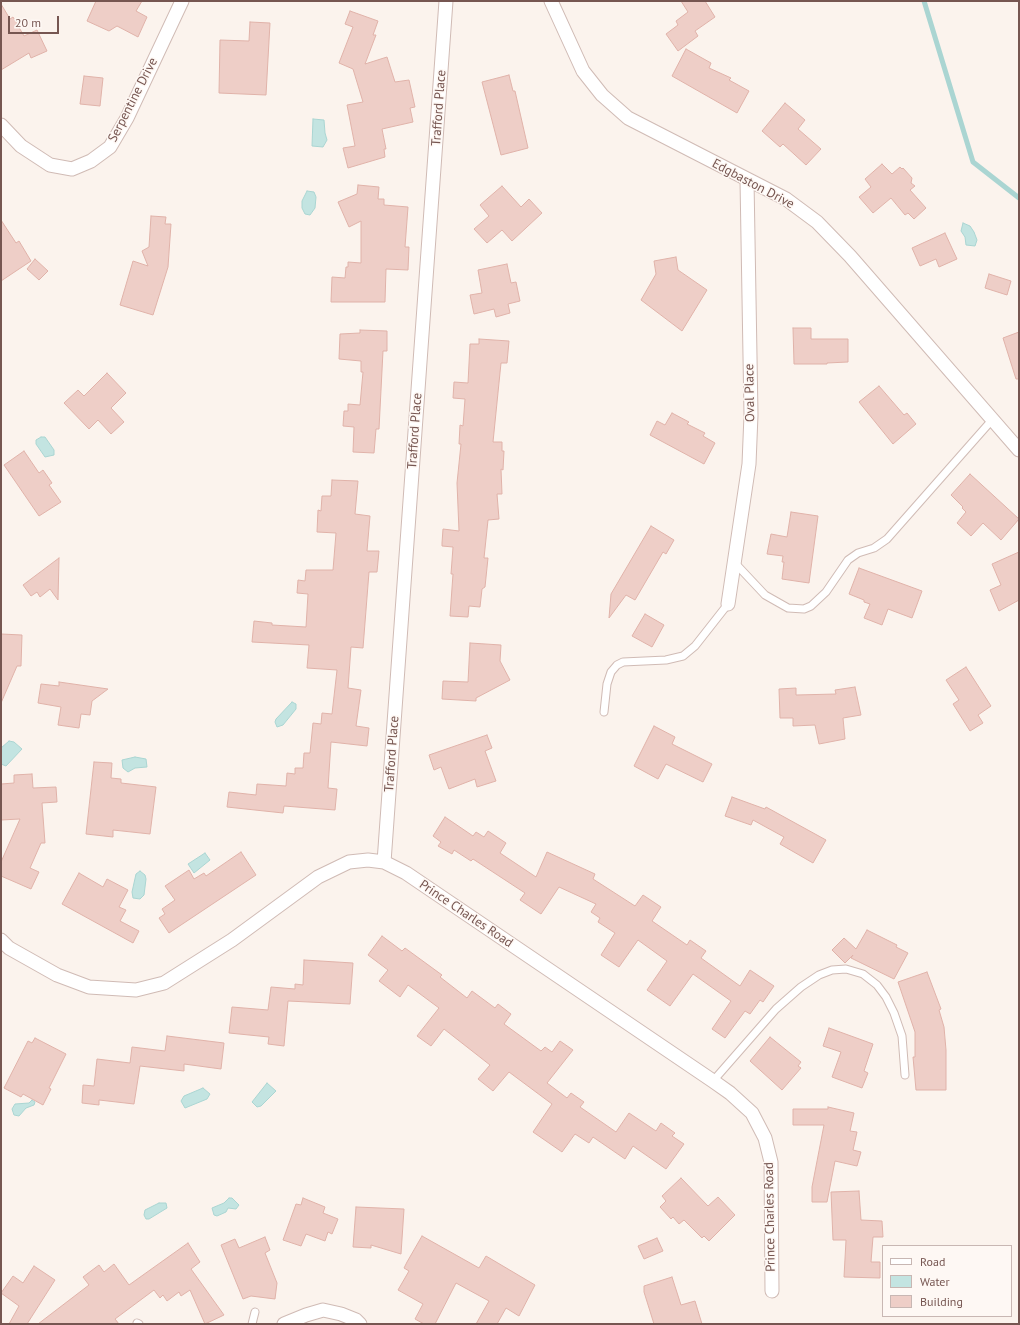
<!DOCTYPE html>
<style>
body{margin:0}
#map{position:relative;width:1020px;height:1325px;overflow:hidden;background:#fbf3ed;font-family:"PT Sans",sans-serif}
canvas{display:block}
.frame{position:absolute;inset:0;border:2px solid #765651;pointer-events:none}
.legend{position:absolute;left:882px;top:1245px;width:130px;height:72px;box-sizing:border-box;background:#fef8f4;border:1px solid #c8b7b3;margin:0;padding:5px 7px;list-style:none;font-size:12px;color:#765651}
.legend li{display:flex;align-items:center;gap:8px;height:20px}
.legend b{width:20px;border:1px solid #c8b7b3}
.scale{position:absolute;left:8px;top:16px;width:51px;height:18px;box-sizing:border-box;border:2px solid #765651;border-top:0;padding-left:5px;font-size:12px;line-height:14px;white-space:nowrap;color:#765651;-webkit-text-stroke:3px #fef8f4;paint-order:stroke}
</style>
<div id="map">
<canvas width="1020" height="1325"></canvas>
<div class="frame"></div>
<ul class="legend">
<li><b style="height:5px;background:#fff"></b>Road</li>
<li><b style="height:11px;background:#c3e4e1"></b>Water</li>
<li><b style="height:11px;background:#eecec7"></b>Building</li>
</ul>
<div class="scale">20 m</div>
</div>
<script>
const ctx = document.querySelector('canvas').getContext('2d');
ctx.lineJoin = 'round';
function fillPath(path, color) { ctx.fillStyle = color; ctx.fill(path, 'evenodd'); }
const toPath = rows => new Path2D(rows.map(r => 'M' + r).join(''));
function strokePath(path, color, width, dash) { ctx.strokeStyle = color; ctx.lineWidth = width; ctx.lineCap = dash ? 'butt' : 'round'; ctx.setLineDash(dash || []); ctx.stroke(path); }
function drawText(font, color, halo, rows, align = 'center') {
  ctx.font = font + ' "PT Sans",sans-serif'; ctx.lineWidth = 3; ctx.setLineDash([]); ctx.textBaseline = 'middle'; ctx.strokeStyle = halo; ctx.fillStyle = color; for (const [text, x, y, turn = 0] of rows) {
    ctx.save(); ctx.translate(x, y); ctx.rotate((+turn || 0) * Math.PI / 180); ctx.textAlign = isNaN(turn) ? turn : align; if (halo) ctx.strokeText(text, 0, 0); ctx.fillText(text, 0, 0); ctx.restore();
  }
}
const water = toPath([
 [313,119,324,120,325,133,327,140,323,147,312,146,313,119],
 [307,191,314,192,316,197,315,208,310,215,305,214,302,208,302,201,307,191],
 [963,223,970,226,974,232,977,240,975,246,966,245,965,237,961,231,963,223],
 [41,437,45,437,54,450,54,455,45,457,36,444,36,440,41,437],
 [292,702,296,704,296,709,283,725,277,727,275,722,276,719,292,702],
 [9,741,14,742,22,749,6,766,1,764,1,748,9,741],
 [135,757,146,759,147,767,135,768,128,772,123,768,122,760,135,757],
 [205,853,210,860,194,873,188,864,205,853],
 [140,871,145,875,146,879,144,895,140,899,133,898,132,892,136,874,140,871],
 [267,1083,276,1091,261,1106,257,1107,252,1102,267,1083],
 [203,1088,210,1094,207,1099,185,1108,181,1101,184,1096,203,1088],
 [32,1100,35,1102,34,1105,26,1108,19,1116,14,1115,12,1109,15,1104,29,1103,32,1100],
 [229,1198,232,1198,239,1205,236,1209,228,1208,226,1212,217,1216,214,1215,212,1208,224,1203,229,1198],
 [159,1203,166,1203,167,1208,149,1219,146,1219,144,1215,145,1210,159,1203]
]);
fillPath(water, '#c3e4e1');
strokePath(water, '#aad5d2', 1);
strokePath(toPath([
 [924,1,973,162,1019,198]
]), '#aad5d2', 5);
const building = toPath([
 [96,1,142,1,136,11,147,17,138,37,117,26,109,31,87,21,96,1],
 [681,1,705,1,715,17,695,31,698,36,678,51,666,34,678,25,676,21,688,12,681,1],
 [1,4,10,19,13,17,24,36,37,30,47,51,31,58,29,53,1,70,1,4],
 [350,11,378,21,373,35,376,35,365,64,387,57,395,82,409,80,415,107,410,108,413,122,382,129,386,149,384,149,385,157,348,168,343,148,355,146,347,105,363,102,353,69,339,63,353,27,345,24,350,11],
 [250,22,270,23,266,95,219,93,220,40,249,41,250,22],
 [686,49,711,63,709,68,731,78,729,80,749,91,737,113,672,76,686,49],
 [509,75,513,91,515,91,528,148,501,155,482,82,509,75],
 [84,76,103,78,100,106,80,104,84,76],
 [785,103,805,120,798,129,821,149,806,165,783,144,780,147,762,131,785,103],
 [882,164,892,174,900,167,902,169,903,168,912,178,911,183,915,186,910,190,926,208,914,219,908,213,905,215,891,198,873,213,859,197,871,187,865,179,882,164],
 [358,185,379,187,378,199,384,199,384,205,408,207,405,247,409,247,408,270,386,269,385,302,331,302,332,277,345,278,346,267,348,267,348,262,361,263,361,221,349,227,338,202,357,194,358,185],
 [502,186,521,207,529,199,542,213,512,241,502,230,487,243,474,229,489,216,480,205,502,186],
 [151,216,166,217,165,224,171,224,168,267,153,315,120,305,133,261,148,266,142,251,149,247,151,216],
 [1,220,16,243,19,241,31,261,1,281,1,220],
 [945,233,957,259,939,267,936,259,920,266,912,248,945,233],
 [676,257,678,270,707,290,682,331,641,300,656,274,654,261,676,257],
 [35,259,48,271,39,280,27,269,35,259],
 [507,264,511,283,516,282,520,301,508,304,510,313,496,317,494,309,474,314,470,295,482,293,478,270,507,264],
 [989,274,1011,281,1007,295,985,288,989,274],
 [793,328,811,328,811,339,848,339,848,362,827,363,827,364,794,364,793,328],
 [360,330,387,331,387,351,383,351,379,429,376,429,374,453,353,452,354,427,343,426,344,411,348,411,348,404,360,405,363,372,361,372,361,361,339,359,340,334,360,333,360,330],
 [1019,332,1019,379,1016,379,1003,338,1019,332],
 [479,339,509,341,507,363,501,363,493,442,502,442,502,451,504,451,503,470,501,469,502,494,497,494,499,519,488,520,484,558,488,558,485,587,482,589,480,607,469,606,468,617,450,616,453,574,451,574,453,547,442,546,442,543,443,529,459,531,457,483,461,444,459,444,460,425,463,426,465,399,453,398,454,382,468,383,470,344,479,344,479,339],
 [107,373,126,393,111,408,124,422,111,434,98,420,89,429,64,403,78,390,84,396,107,373],
 [879,386,904,415,907,413,916,424,893,444,859,402,879,386],
 [672,413,689,422,687,424,705,433,703,436,715,443,704,464,650,435,657,421,665,425,672,413],
 [24,451,39,473,43,470,52,483,49,485,61,502,39,516,4,465,24,451],
 [970,474,1019,519,1001,540,983,523,971,536,957,523,966,512,962,508,963,507,951,495,970,474],
 [332,480,358,481,355,514,370,516,367,551,379,551,377,572,369,572,363,648,351,647,348,688,361,690,356,726,369,728,367,746,331,742,328,788,337,789,335,810,284,806,283,813,227,807,229,792,256,795,257,784,286,786,287,773,295,774,295,768,303,768,304,753,310,753,313,723,321,724,322,713,332,714,337,670,307,668,309,645,252,642,254,621,272,623,272,625,306,627,308,594,297,593,298,580,305,581,306,570,333,570,336,533,317,532,318,510,321,511,322,496,331,496,332,480],
 [791,512,818,516,809,583,782,579,784,562,782,562,783,556,767,554,771,534,787,537,791,512],
 [651,526,674,540,666,554,663,552,635,600,626,595,609,618,611,594,651,526],
 [1019,552,1019,600,999,611,990,590,1001,585,992,564,1019,552],
 [59,558,58,600,50,589,40,597,37,592,31,596,23,585,59,558],
 [859,568,922,591,912,618,888,609,882,625,864,618,870,604,864,602,864,600,849,594,859,568],
 [645,614,664,625,652,647,632,636,645,614],
 [1,634,22,635,21,666,17,666,1,703,1,634],
 [470,643,501,645,500,661,510,680,476,698,476,701,442,699,443,681,468,682,470,643],
 [966,667,991,706,978,715,983,723,970,731,953,704,959,700,946,680,966,667],
 [59,682,108,689,92,701,90,715,81,714,79,728,58,725,61,707,38,703,41,684,59,686,59,682],
 [855,687,861,715,843,718,845,739,819,744,815,725,793,726,793,718,780,718,779,689,796,688,796,695,836,694,835,690,855,687],
 [654,726,675,737,672,744,712,764,703,782,666,764,658,779,634,766,654,726],
 [487,735,492,748,485,751,496,781,477,787,475,779,449,789,441,767,434,770,429,755,487,735],
 [94,762,112,763,111,778,121,779,121,783,156,787,150,834,113,830,113,837,86,834,94,762],
 [32,774,33,788,56,787,57,802,42,803,45,843,41,843,30,868,39,872,31,889,1,876,1,862,20,819,1,820,1,784,14,783,14,775,32,774],
 [732,797,765,809,766,807,826,840,813,863,780,844,784,837,753,820,751,825,725,816,732,797],
 [445,817,473,836,476,832,484,837,488,831,506,843,500,853,536,877,547,852,595,874,593,879,635,906,643,895,661,907,652,921,687,945,690,940,706,951,701,958,740,986,750,970,774,986,763,1002,760,1000,750,1014,745,1011,725,1038,712,1029,731,1001,693,974,670,1006,647,990,667,961,638,940,619,967,601,955,615,933,598,922,600,918,591,912,596,904,559,887,541,914,520,900,525,893,473,859,471,861,454,850,452,854,438,846,441,842,433,836,445,817],
 [241,852,256,875,169,933,159,918,165,914,162,909,175,900,165,886,189,870,194,879,204,873,206,876,241,852],
 [79,873,103,887,107,879,128,890,119,907,126,910,120,921,139,931,133,943,62,904,79,873],
 [867,930,897,945,896,947,908,953,894,979,851,958,853,955,845,963,832,950,844,938,856,949,867,930],
 [382,936,402,951,405,948,442,975,440,977,467,998,472,991,495,1008,498,1004,511,1014,504,1024,541,1051,545,1047,552,1052,560,1041,573,1050,547,1083,567,1098,571,1093,584,1102,580,1107,616,1132,629,1113,656,1131,661,1123,675,1133,672,1136,684,1144,666,1169,633,1146,625,1159,593,1137,589,1143,575,1134,562,1152,533,1132,552,1104,509,1072,493,1091,478,1079,490,1065,444,1029,431,1046,417,1036,439,1008,408,985,400,997,379,981,388,970,368,955,382,936],
 [304,960,353,963,350,1004,288,1001,284,1046,268,1044,269,1037,229,1033,232,1007,268,1010,271,987,295,989,295,984,303,985,304,960],
 [927,972,941,1009,939,1010,944,1027,946,1050,946,1090,916,1090,913,1057,915,1057,915,1032,898,982,927,972],
 [829,1028,873,1044,864,1071,868,1073,862,1088,832,1077,841,1052,823,1046,829,1028],
 [167,1036,224,1043,221,1069,184,1064,184,1071,140,1066,134,1104,99,1100,99,1105,82,1103,83,1085,94,1086,97,1059,130,1063,132,1047,165,1051,167,1036],
 [770,1037,801,1062,798,1066,801,1068,782,1090,750,1061,770,1037],
 [35,1038,66,1054,49,1088,51,1089,43,1105,23,1094,21,1097,4,1088,28,1041,32,1043,35,1038],
 [828,1107,854,1113,850,1131,857,1132,853,1150,861,1152,857,1166,835,1161,827,1202,812,1202,812,1187,824,1125,793,1125,793,1109,828,1109,828,1107],
 [681,1178,708,1206,718,1197,735,1215,709,1241,704,1236,702,1238,684,1220,679,1224,673,1217,671,1219,660,1207,666,1201,662,1196,681,1178],
 [859,1191,861,1220,882,1221,883,1237,873,1237,871,1262,880,1262,880,1278,844,1277,846,1240,833,1240,831,1192,859,1191],
 [303,1198,325,1207,323,1213,338,1219,332,1234,328,1232,325,1241,306,1234,301,1246,283,1240,296,1204,301,1205,303,1198],
 [356,1207,404,1209,401,1254,371,1245,371,1248,353,1247,356,1207],
 [422,1236,479,1268,486,1256,535,1285,519,1316,506,1308,497,1324,476,1324,489,1301,456,1283,435,1324,424,1324,415,1319,423,1304,398,1290,409,1271,404,1268,407,1262,422,1236],
 [265,1237,270,1250,265,1253,277,1283,275,1299,251,1296,243,1299,221,1245,235,1239,239,1248,265,1237],
 [657,1238,663,1251,644,1259,638,1246,657,1238],
 [188,1243,200,1262,191,1269,224,1315,205,1324,190,1290,181,1296,179,1292,167,1301,163,1295,160,1298,154,1290,115,1319,119,1324,38,1324,89,1285,83,1277,99,1265,104,1272,114,1264,129,1285,188,1243],
 [34,1266,55,1280,27,1324,9,1324,19,1306,1,1293,13,1276,23,1283,34,1266],
 [672,1277,681,1305,695,1301,702,1324,654,1324,644,1292,644,1286,672,1277]
]);
fillPath(building, '#eecec7');
strokePath(building, '#e0b2a9', 1);
const lane = toPath([
 [734,562,765,595,788,608,804,609,811,606,826,592,848,560,858,553,874,548,887,539,992,420],
 [604,712,607,684,611,672,617,665,623,662,666,660,683,656,695,646,728,604],
 [713,1081,776,1009,801,987,819,975,832,970,846,969,863,974,877,985,886,997,894,1013,902,1036,905,1075],
 [137,1323,139,1324],
 [252,1324,255,1312]
]);
const street = toPath([
 [551,1,583,71,602,95,628,118,786,199,817,222,850,256,1019,450],
 [1,125,21,146,50,165,72,169,91,161,110,147,127,118,182,1],
 [728,604,749,464,751,415,747,180],
 [384,862,446,1],
 [1,940,9,948,57,975,89,987,136,990,164,983,232,940,318,877,349,862,368,860,384,862,406,873,713,1081,730,1093,752,1113,765,1138,771,1162,772,1291],
 [284,1324,306,1315,323,1310,341,1314,356,1320,360,1324]
]);
strokePath(lane, '#d0bbb5', 9);
strokePath(street, '#d0bbb5', 15);
strokePath(lane, '#fff', 7);
strokePath(street, '#fff', 13);
drawText('13px', '#765651', '#fef8f4', [
 ["Serpentine Drive",133,100,-63],
 ["Trafford Place",439,108,-86],
 ["Edgbaston Drive",753,184,28],
 ["Oval Place",750,393,-91],
 ["Trafford Place",415,431,-86],
 ["Trafford Place",392,754,-86],
 ["Prince Charles Road",466,914,34],
 ["Prince Charles Road",770,1217,-91]
]);
</script>
